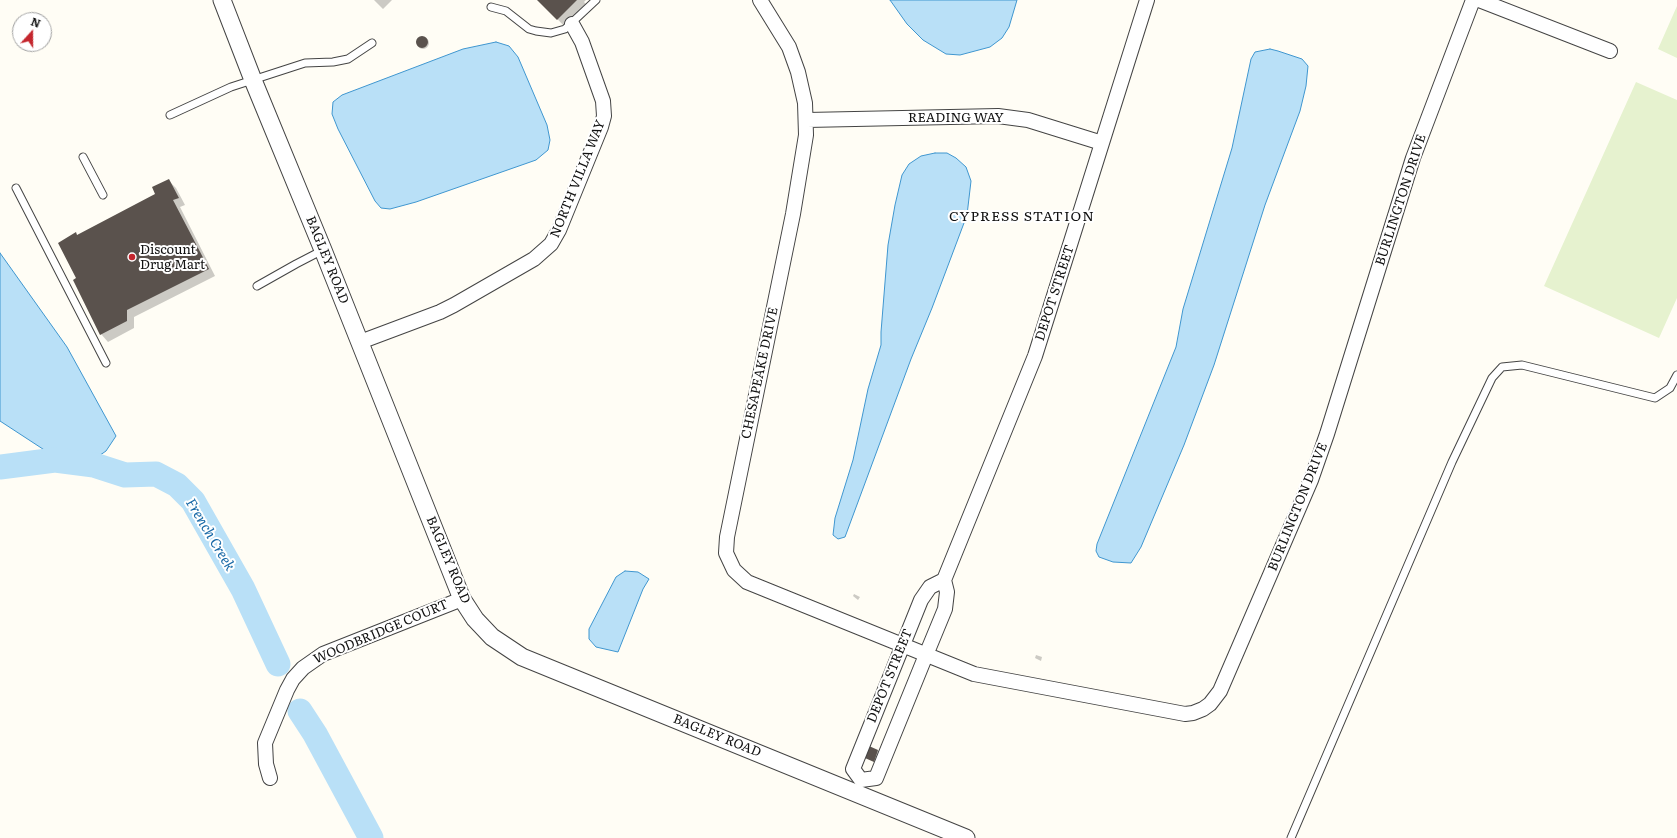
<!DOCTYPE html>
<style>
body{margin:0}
#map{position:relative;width:1677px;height:838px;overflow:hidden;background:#fffdf5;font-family:Literata,serif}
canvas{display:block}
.north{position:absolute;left:12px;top:12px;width:40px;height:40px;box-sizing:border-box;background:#fff;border:1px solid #a0a0a0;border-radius:50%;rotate:21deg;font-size:11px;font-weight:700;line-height:16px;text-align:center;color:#111}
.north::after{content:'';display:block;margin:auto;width:14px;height:18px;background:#c4262e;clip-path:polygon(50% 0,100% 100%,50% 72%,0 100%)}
</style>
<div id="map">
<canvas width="1677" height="838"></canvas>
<div class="north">N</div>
</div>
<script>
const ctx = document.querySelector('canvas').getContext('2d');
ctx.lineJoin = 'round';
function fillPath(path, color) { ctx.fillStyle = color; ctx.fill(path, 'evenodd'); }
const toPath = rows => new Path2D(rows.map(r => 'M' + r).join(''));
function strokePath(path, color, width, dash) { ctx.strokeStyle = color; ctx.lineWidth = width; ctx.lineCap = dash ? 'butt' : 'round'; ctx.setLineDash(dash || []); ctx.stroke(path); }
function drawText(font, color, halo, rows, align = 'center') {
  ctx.font = font + ' Literata,serif'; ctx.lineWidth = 4; ctx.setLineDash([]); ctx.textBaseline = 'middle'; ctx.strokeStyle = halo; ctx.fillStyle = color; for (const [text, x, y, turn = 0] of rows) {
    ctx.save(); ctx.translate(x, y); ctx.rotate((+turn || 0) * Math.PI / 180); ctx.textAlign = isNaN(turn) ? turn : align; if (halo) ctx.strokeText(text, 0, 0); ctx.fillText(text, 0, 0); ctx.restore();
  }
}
fillPath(toPath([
 [1677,6,1677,58,1658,49],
 [1636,82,1677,100,1677,298,1659,338,1544,286]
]), '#e6f2cf');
const water = toPath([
 [890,0,1017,0,1009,27,1002,38,990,47,960,55,946,54,923,40,907,24,890,0],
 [496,42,509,46,518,57,547,125,550,140,548,150,536,160,416,202,390,209,381,208,375,201,338,129,332,114,333,102,342,95,463,49,496,42],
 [1270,49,1278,51,1302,59,1308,66,1306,86,1300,111,1265,205,1214,365,1184,445,1141,547,1131,563,1113,562,1099,557,1096,551,1097,544,1176,347,1183,309,1232,148,1251,59,1255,52,1270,49],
 [935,153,947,153,956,158,966,167,971,181,967,215,932,308,911,359,845,537,838,539,833,535,835,518,853,460,868,389,881,345,881,332,888,245,895,205,902,175,909,164,921,156,935,153],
 [0,253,67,347,116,436,106,451,93,460,49,453,0,421,0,253],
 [625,571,638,572,649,579,643,589,618,652,596,647,589,639,589,629,616,577,625,571]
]);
fillPath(water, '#b9e0f7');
strokePath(water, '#3f96cf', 1);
fillPath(toPath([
 [374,0,392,0,383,9],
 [539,0,586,0,584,2,587,5,565,27],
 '417 43a6 6 0 1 1 12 0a6 6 0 1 1-12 0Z',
 [169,181,176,188,185,205,180,207,215,276,134,317,134,328,108,342,101,334,76,234,78,236,157,194],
 [854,594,860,597,858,600,853,596],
 [1036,655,1042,657,1041,661,1035,658],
 [878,750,879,752,875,762,866,758]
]), '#0003');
strokePath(toPath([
 [0,467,55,460,94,465,125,475,156,474,177,485,193,501,243,589,278,664],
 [300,711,315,734,371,838]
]), '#b9e0f7', 25);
fillPath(toPath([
 [537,0,577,0,557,20],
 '416 42a6 6 0 1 1 12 0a6 6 0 1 1-12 0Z',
 [169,179,179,198,173,200,209,269,127,310,127,321,100,335,73,280,76,278,58,243,76,232,77,235,155,194,152,187],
 [869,746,878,750,874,762,865,758]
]), '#5a524d');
const service = toPath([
 [491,7,506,11,529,29,536,31,551,33,565,29,596,0],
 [170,115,231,87,305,63,333,62,348,59,372,43],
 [83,157,103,195],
 [16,188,106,363],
 [257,286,296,264,323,250],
 [1291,838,1452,462,1492,378,1502,367,1522,365,1655,398,1670,388,1677,375]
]);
const minor = toPath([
 [760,0,789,47,798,72,805,103,806,135,793,214,727,537,726,553,734,570,747,582,974,674,1185,714,1193,713,1203,709,1210,704,1220,691,1311,480,1327,434,1413,158,1473,0],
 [1479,0,1610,51],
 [807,120,998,116,1028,120,1102,143],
 [360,342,440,312,454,305,534,259,551,244,559,230,601,127,604,116,603,101,582,42,572,24],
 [944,580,1035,356,1147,0],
 [944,580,947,592,945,609,926,655,876,778,861,780,853,769,921,600,930,587,944,580],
 [270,778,266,764,265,743,287,690,293,679,303,668,323,654,462,599]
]);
const tertiary = toPath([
 [222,0,253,80,323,250,462,599,475,619,492,637,522,657,966,838]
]);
strokePath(service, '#444', 9);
strokePath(minor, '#444', 16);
strokePath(tertiary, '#444', 19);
strokePath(service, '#fff', 7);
strokePath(minor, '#fff', 14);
strokePath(tertiary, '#fff', 17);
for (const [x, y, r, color] of [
 [132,257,4,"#c4262e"]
]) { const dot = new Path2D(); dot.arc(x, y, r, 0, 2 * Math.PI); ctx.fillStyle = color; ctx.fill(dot); strokePath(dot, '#fff', 1.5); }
drawText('13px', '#111', '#fff', [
 ["READING WAY",956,118],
 ["NORTH VILLA WAY",578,179,-68],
 ["BURLINGTON DRIVE",1401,200,-72],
 ["BAGLEY ROAD",327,260,68],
 ["DEPOT STREET",1055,293,-72],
 ["CHESAPEAKE DRIVE",760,373,-78],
 ["BURLINGTON DRIVE",1298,507,-68],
 ["BAGLEY ROAD",448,560,67],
 ["WOODBRIDGE COURT",381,632,-23],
 ["DEPOT STREET",890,676,-68],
 ["BAGLEY ROAD",717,736,22]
]);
drawText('13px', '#111', '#fff', [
 ["Discount",140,250],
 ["Drug Mart",140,265]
], 'left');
ctx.letterSpacing = '1px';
drawText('14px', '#111', '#fff', [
 ["CYPRESS STATION",1022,217]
]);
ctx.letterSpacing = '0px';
drawText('italic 14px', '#1768a6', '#fff', [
 ["French Creek",210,535,59]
]);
</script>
